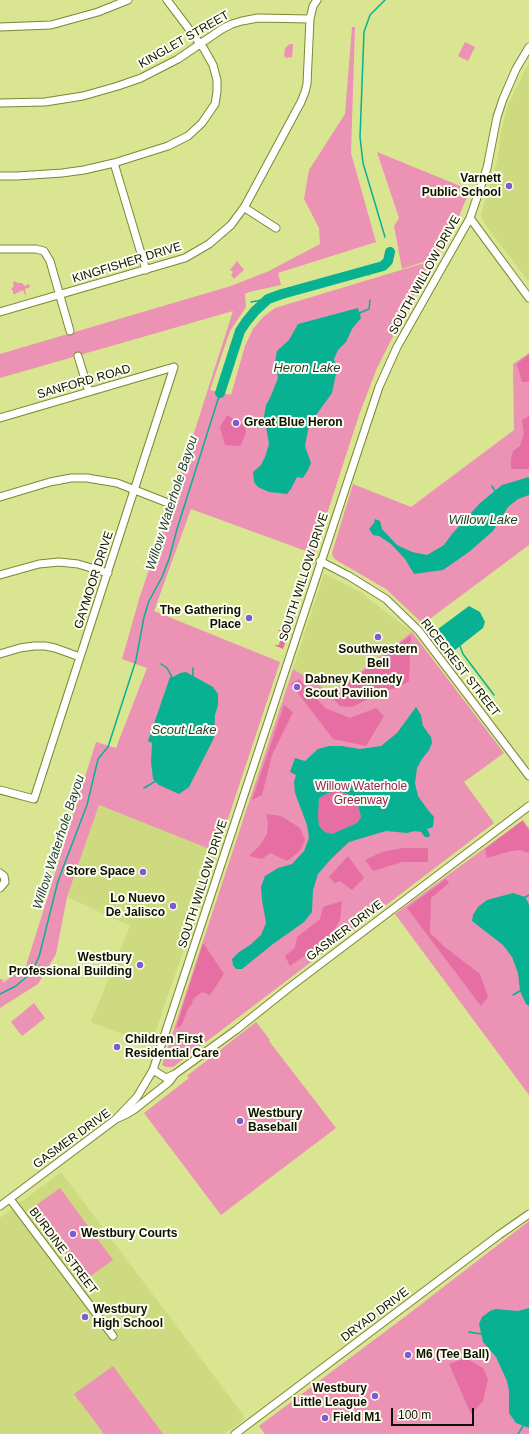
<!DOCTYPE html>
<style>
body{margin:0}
#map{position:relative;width:529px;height:1434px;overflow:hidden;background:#d9e591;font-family:Helvetica,sans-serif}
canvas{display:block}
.scale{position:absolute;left:391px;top:1408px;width:83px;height:18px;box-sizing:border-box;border:2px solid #0e1000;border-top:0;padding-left:5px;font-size:12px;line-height:14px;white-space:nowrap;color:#0e1000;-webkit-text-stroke:3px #fcffef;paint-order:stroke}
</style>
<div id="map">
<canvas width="529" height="1434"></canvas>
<div class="scale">100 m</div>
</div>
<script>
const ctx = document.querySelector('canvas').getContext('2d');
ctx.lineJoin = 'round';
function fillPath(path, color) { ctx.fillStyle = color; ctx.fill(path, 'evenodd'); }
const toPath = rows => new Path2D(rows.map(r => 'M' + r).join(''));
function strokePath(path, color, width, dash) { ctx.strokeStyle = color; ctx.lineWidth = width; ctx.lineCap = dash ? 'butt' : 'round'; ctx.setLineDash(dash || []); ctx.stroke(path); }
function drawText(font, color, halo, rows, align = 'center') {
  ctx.font = font + ' Helvetica,sans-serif'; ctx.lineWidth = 4; ctx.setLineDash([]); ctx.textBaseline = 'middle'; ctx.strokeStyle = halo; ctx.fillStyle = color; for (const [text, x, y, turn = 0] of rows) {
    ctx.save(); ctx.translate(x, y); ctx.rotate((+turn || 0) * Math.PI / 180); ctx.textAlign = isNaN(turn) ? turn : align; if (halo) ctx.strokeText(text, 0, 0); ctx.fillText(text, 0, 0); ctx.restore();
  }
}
fillPath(toPath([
 [529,62,529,282,484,223,481,215,498,158,501,131,508,105],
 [324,574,359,591,412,632,332,693,293,669],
 [99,805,217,852,151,1045,91,1022,130,926,67,897],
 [61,1172,244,1416,244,1420,224,1434,0,1434,0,1218]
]), '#ceda7f');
fillPath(toPath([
 [352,27,355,27,351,153,376,242,278,273,281,285,249,292,245,294,246,307,230,331,210,390,231,395,245,346,253,329,263,317,275,308,431,261,377,368,359,415,314,554,191,509,154,611,280,662,217,852,99,805,67,897,56,954,38,984,0,1008,0,979,4,980,2,982,4,982,26,966,96,742,116,748,147,668,122,659,140,596,170,508,233,311,0,378,0,354,231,286,269,271,320,244,319,228,304,199,309,170,345,114],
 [465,42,475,47,468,61,458,56],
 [290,44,293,44,292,58,290,57,286,58,284,56,285,48],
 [377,152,470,190,451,235,435,258,402,269,394,226,399,218],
 [237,261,244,270,234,279,231,275,233,272,230,270],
 [14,281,18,283,22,283,25,286,29,284,30,287,25,289,26,295,25,295,23,290,15,294,13,294,13,291,11,289,14,286,13,284],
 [529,353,529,545,423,624,386,589,336,560,333,557,332,553,353,484,411,507,514,430,513,364],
 [412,632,504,753,464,782,494,823,173,1067,166,1067,162,1065,293,669,332,693],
 [523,820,529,828,529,1095,395,914],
 [34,1003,45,1018,22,1036,11,1022],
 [256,1022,270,1040,269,1041,336,1128,221,1215,144,1113,189,1078,187,1076],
 [60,1188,113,1260,85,1280,32,1208],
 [529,1221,529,1434,265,1434,259,1426,402,1319],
 [113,1366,163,1434,104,1434,74,1394]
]), '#eb92b5');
fillPath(toPath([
 [529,354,529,382,522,382,517,364],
 [227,415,245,426,246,431,244,438,240,446,225,445,220,427],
 [529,416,529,469,511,469,511,459,513,451,520,446,524,434,522,420],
 [287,608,296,612,283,649,274,645,279,645,282,633,278,630,282,630,290,612,286,610],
 [411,635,409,681,399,687,385,691,352,707,340,706,331,696],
 [299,679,325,708,350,718,376,708,384,716,366,746,333,739,291,684],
 [284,705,293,712,272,755,262,795,252,800],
 [339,791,352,796,358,805,361,817,357,823,332,834,325,832,319,826,318,816,319,798,328,793],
 [266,814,281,816,300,828,305,840,300,851,287,861,270,853,262,859,249,856,261,844,267,834,268,823],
 [522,821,529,830,529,853,520,850,511,851,487,858,485,849],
 [403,848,428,848,428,862,402,862,373,871,365,860,382,852],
 [348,856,364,878,352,890,340,881,335,883,329,877],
 [446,879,449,883,431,898,430,933,446,948,480,974,488,997,481,1006,407,908],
 [342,901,340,920,329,939,290,966,285,956,295,948,297,937,320,919,323,907],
 [203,943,224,974,210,995,202,992,193,999,192,1004,189,1007,181,1026,176,1028],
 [466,1358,483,1368,488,1379,483,1401,471,1414,449,1364]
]), '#e66ea2');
fillPath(toPath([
 [358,308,361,318,352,329,346,342,338,350,334,359,337,369,332,393,309,425,305,446,311,463,308,470,303,478,297,477,291,489,287,494,269,492,258,487,254,482,253,472,261,465,265,457,269,444,264,416,266,405,270,398,278,378,275,361,277,351,289,340,298,324],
 [529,477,529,495,518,499,508,507,493,531,469,552,443,570,414,574,405,559,391,544,379,536,373,535,369,529,374,523,375,519,380,521,382,529,397,545,412,552,427,555,444,545,452,534,480,503,502,485],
 [469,606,480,612,485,622,483,628,455,650,451,651,439,636,438,629],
 [186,672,213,687,218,694,218,705,215,715,214,738,189,787,179,794,159,785,153,779,151,762,152,743,148,741,170,677,173,677,180,673],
 [416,707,421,715,423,726,431,737,432,743,429,750,422,759,417,768,415,783,418,796,428,810,434,817,433,827,427,829,430,835,429,837,425,837,421,832,415,831,407,833,386,831,349,842,331,859,318,874,313,890,312,912,304,922,273,944,242,969,236,969,233,965,232,959,239,952,250,945,261,935,266,923,262,900,261,887,265,876,278,868,292,864,304,851,309,838,307,825,295,793,294,782,296,775,290,772,295,758,305,761,318,749,329,746,342,746,360,749,381,746,397,733],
 [339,791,352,796,358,805,361,817,357,823,332,834,325,832,319,826,318,816,319,798,328,793],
 [513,893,525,897,529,904,529,1006,526,1004,520,991,518,973,512,957,503,945,472,921,473,915,478,907,487,900],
 [529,1308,529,1428,516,1423,509,1413,509,1391,507,1381,496,1357,483,1342,479,1324,482,1317,490,1311,496,1309,518,1311]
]), '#09b193');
strokePath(toPath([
 [385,237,363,163,360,137,364,32,370,15,385,0],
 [367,270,369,275],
 [251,302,268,299],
 [357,314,369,309,370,300],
 [492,486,495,491],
 [460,646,463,654,494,695],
 [161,664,167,668,172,677],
 [193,668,193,676],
 [144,788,156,781],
 [524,898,529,895],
 [0,994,16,986,31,973,39,957,58,881,87,805,98,759,108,747,136,660,144,617,149,601,162,577,169,559,177,529,220,393],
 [513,995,520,991],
 [469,1332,481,1334],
 [518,1434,523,1426]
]), '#09b193', 1.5);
strokePath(toPath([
 [220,393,240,331,246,322,255,311,268,299,282,294,383,266,388,261,390,252]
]), '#09b193', 10);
const minor = toPath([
 [0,27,51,25,98,12,128,0],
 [0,103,45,102,83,96,118,86,141,78,178,59,222,29,232,24,242,21,258,18,310,19],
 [114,163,146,270],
 [0,176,17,176,62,173,84,170,114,163,168,146,188,136,202,123,215,104,217,92,217,80,213,65,204,49,167,0],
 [245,208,276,228],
 [470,218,529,298],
 [0,249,36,249,44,251,50,261,70,331],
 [0,312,185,258,209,244,231,225,245,206,301,102,305,92,307,84,310,19,313,6,317,0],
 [78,356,89,392],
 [0,418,174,367],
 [0,497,50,482,71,478,87,478,117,483,168,503],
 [320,561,349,576,386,599,419,631,529,776],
 [0,575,39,564,59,562,78,564,108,573],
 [0,654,20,648,34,646,45,646,55,648,80,657],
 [0,790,34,799,174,367],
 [0,873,4,876,5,882,0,888],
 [153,1070,166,1078,175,1074,236,1030,290,987,529,806],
 [116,1119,137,1097,153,1070,379,387,397,347,470,218,487,168,497,117,503,99,516,69,529,47],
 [10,1199,113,1336],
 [0,1206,116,1119,127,1114,135,1109,169,1082,175,1074],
 [235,1434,499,1235,529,1214]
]);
strokePath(minor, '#7d8734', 9);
strokePath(minor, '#fff', 7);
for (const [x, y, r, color] of [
 [509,186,4,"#8159d3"],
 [236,423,4,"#8159d3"],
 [249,618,4,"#8159d3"],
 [378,637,4,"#8159d3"],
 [297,687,4,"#8159d3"],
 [143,872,4,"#8159d3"],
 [173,906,4,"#8159d3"],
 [140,965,4,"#8159d3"],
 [117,1047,4,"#8159d3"],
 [240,1121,4,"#8159d3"],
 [73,1234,4,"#8159d3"],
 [85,1317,4,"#8159d3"],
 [408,1355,4,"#8159d3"],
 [375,1396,4,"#8159d3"],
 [325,1418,4,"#8159d3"]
]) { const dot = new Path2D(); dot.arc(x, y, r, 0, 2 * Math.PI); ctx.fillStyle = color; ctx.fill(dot); strokePath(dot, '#fcffef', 1.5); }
drawText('12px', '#0e1000', '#fcffef', [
 ["KINGLET STREET",184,40,-30],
 ["KINGFISHER DRIVE",127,263,-17],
 ["SOUTH WILLOW DRIVE",425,275,-61],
 ["SANFORD ROAD",84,382,-16],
 ["SOUTH WILLOW DRIVE",304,577,-72],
 ["GAYMOOR DRIVE",94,580,-72],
 ["RICECREST STREET",460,668,52],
 ["SOUTH WILLOW DRIVE",203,884,-72],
 ["GASMER DRIVE",345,931,-37],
 ["GASMER DRIVE",72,1139,-36],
 ["BURDINE STREET",63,1251,53],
 ["DRYAD DRIVE",375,1315,-37]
]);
drawText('bold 12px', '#0e1000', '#fcffef', [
 ["Varnett",501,179,"right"],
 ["Public School",501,193,"right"],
 ["Great Blue Heron",244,423],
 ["The Gathering",241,611,"right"],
 ["Place",241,625,"right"],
 ["Southwestern",378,650,"center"],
 ["Bell",378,664,"center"],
 ["Dabney Kennedy",305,680],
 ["Scout Pavilion",305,694],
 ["Store Space",135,872,"right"],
 ["Lo Nuevo",165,899,"right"],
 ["De Jalisco",165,913,"right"],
 ["Westbury",132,958,"right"],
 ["Professional Building",132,972,"right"],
 ["Children First",125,1040],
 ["Residential Care",125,1054],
 ["Westbury",248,1114],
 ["Baseball",248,1128],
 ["Westbury Courts",81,1234],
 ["Westbury",93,1310],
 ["High School",93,1324],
 ["M6 (Tee Ball)",416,1355],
 ["Westbury",367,1389,"right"],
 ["Little League",367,1403,"right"],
 ["Field M1",333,1418]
], 'left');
drawText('12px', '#8e2257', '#fcffef', [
 ["Willow Waterhole",361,787],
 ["Greenway",361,801]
]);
drawText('italic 13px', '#1f3c34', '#fcffef', [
 ["Heron Lake",307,368],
 ["Willow Waterhole Bayou",172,503,-72],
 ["Willow Lake",483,520],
 ["Scout Lake",184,730],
 ["Willow Waterhole Bayou",59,842,-72]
]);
</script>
